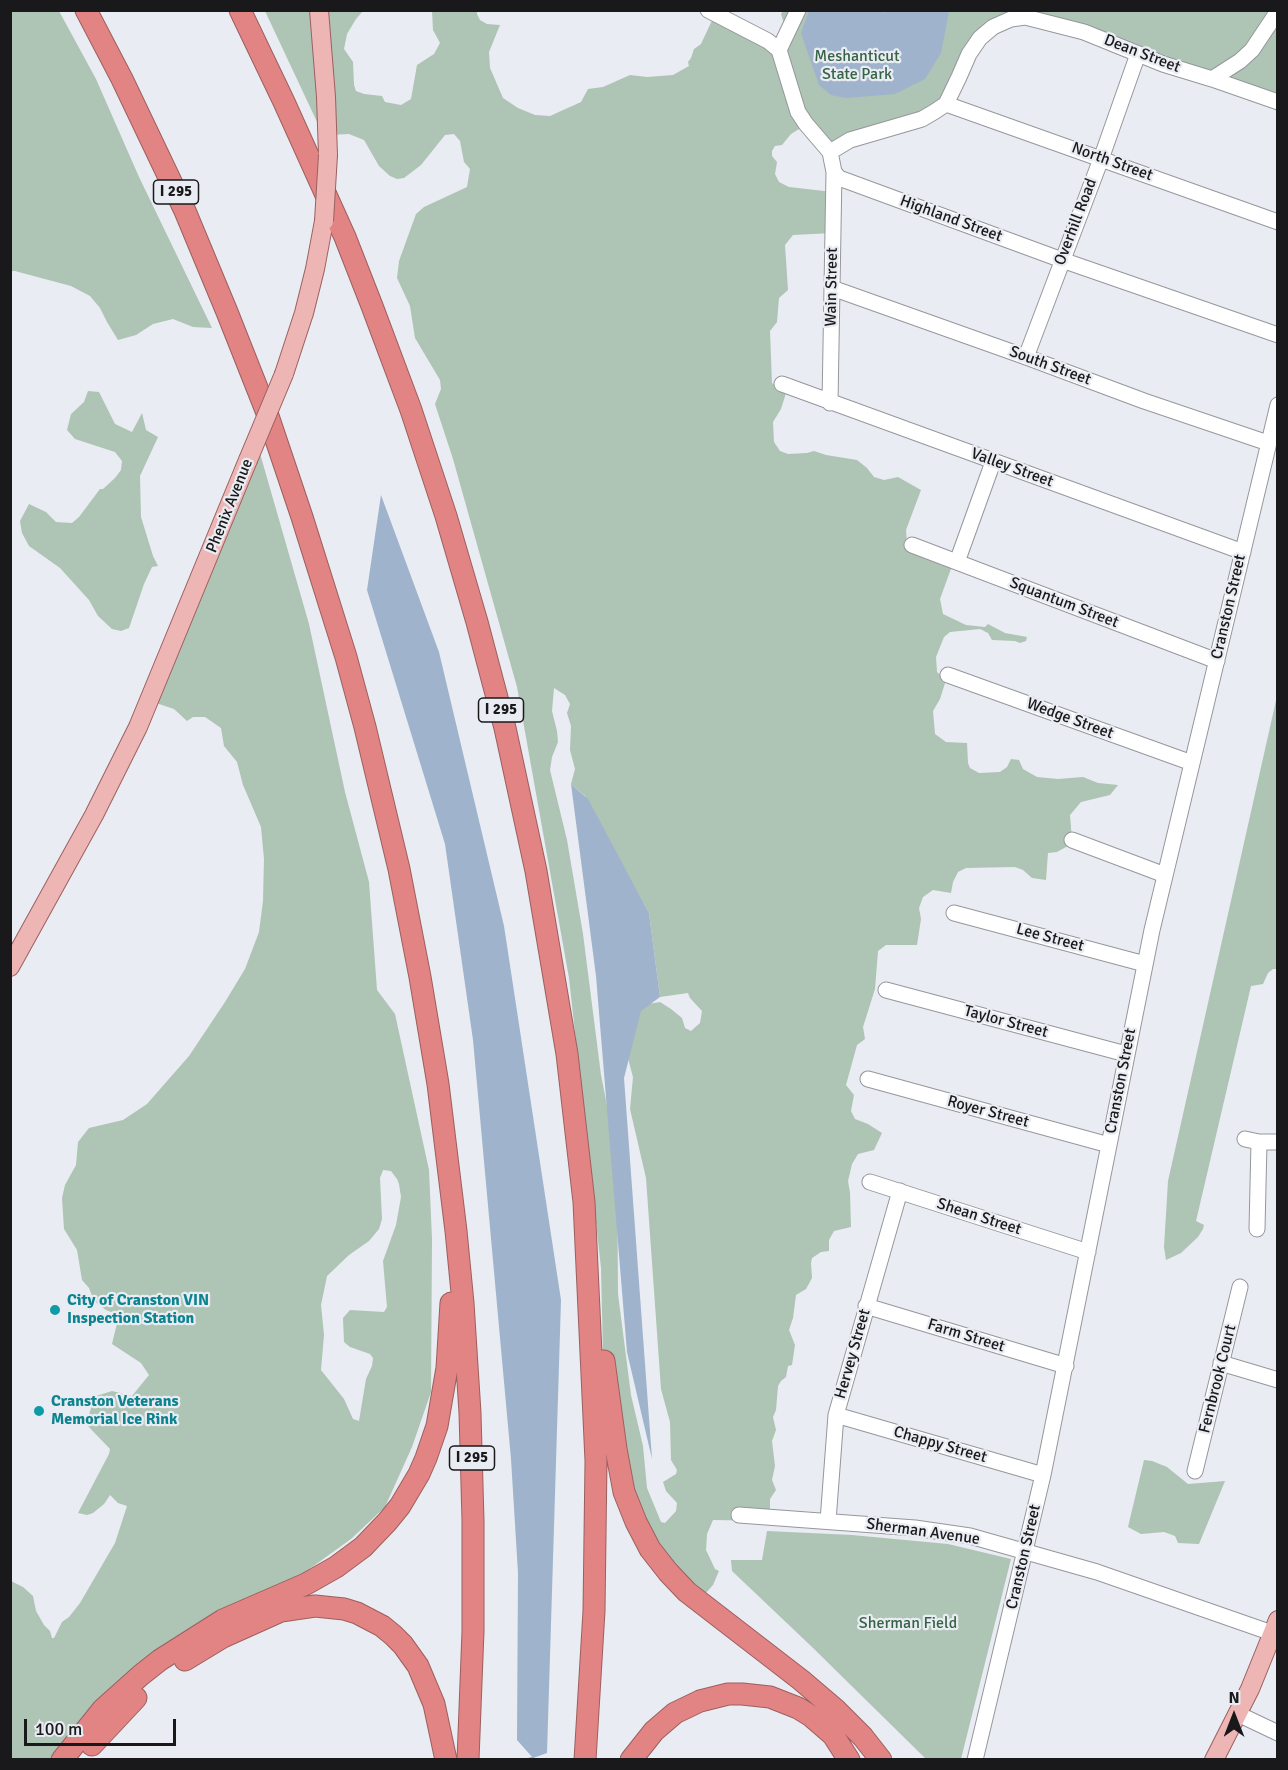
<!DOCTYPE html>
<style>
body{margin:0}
#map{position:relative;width:1288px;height:1770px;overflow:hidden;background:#e9ecf2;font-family:Signika,sans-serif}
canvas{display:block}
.frame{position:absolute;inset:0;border:12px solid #19191b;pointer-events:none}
.north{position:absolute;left:1204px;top:1686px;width:60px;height:60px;-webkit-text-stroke:4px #e9ecf2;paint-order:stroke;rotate:0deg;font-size:16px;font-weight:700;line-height:24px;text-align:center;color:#19191b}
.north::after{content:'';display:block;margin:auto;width:21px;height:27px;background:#19191b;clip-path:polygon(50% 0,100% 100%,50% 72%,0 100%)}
.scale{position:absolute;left:24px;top:1719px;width:152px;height:27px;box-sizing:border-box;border:3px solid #19191b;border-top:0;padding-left:8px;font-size:18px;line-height:21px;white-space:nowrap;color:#19191b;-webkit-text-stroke:4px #e9ecf2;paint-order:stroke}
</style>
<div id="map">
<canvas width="1288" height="1770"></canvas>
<div class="frame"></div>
<div class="north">N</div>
<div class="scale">100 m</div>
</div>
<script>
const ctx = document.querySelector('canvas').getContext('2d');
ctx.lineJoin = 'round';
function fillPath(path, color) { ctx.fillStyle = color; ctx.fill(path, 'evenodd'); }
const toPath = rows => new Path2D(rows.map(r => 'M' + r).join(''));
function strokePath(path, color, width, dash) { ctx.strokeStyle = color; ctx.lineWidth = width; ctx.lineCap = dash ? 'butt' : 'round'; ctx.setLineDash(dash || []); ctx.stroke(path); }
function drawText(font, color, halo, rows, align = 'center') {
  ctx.font = font + ' Signika,sans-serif'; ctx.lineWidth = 4.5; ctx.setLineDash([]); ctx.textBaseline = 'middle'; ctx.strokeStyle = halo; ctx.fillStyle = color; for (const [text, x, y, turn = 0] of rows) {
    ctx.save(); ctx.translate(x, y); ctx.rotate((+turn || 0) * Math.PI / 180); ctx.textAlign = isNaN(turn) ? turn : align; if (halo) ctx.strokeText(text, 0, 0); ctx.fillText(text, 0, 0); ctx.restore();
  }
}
fillPath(toPath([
 [10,11,59,11,96,79,139,177,212,328,193,327,173,319,153,324,136,335,118,340,107,322,100,308,90,296,71,286,15,271,11,271],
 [265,11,363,11,356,19,347,34,344,49,353,62,354,85,356,91,364,94,382,96,385,102,401,105,411,99,417,65,434,54,440,43,433,30,432,11,477,11,477,14,480,20,487,24,500,25,489,52,490,68,503,98,518,108,535,115,550,116,581,102,588,89,603,87,630,75,647,77,673,75,689,66,688,62,691,58,694,49,701,44,715,14,777,47,787,33,781,14,783,11,1277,11,1277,100,1027,17,999,22,942,105,831,150,804,126,791,134,782,145,775,146,772,151,772,156,777,162,775,174,779,182,789,187,833,192,832,233,793,235,785,245,788,290,779,298,777,322,770,331,772,383,786,393,781,409,773,422,774,442,780,451,788,454,807,453,814,451,826,455,857,460,867,468,874,477,884,480,898,477,921,490,906,530,907,544,952,566,940,599,943,614,966,625,985,627,988,624,1005,633,1027,637,1026,641,1020,643,1015,641,992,640,988,633,980,629,950,632,944,637,936,657,937,672,946,680,940,699,933,711,935,734,946,742,967,743,968,763,970,768,979,773,1000,772,1007,767,1011,759,1019,760,1023,769,1037,777,1058,779,1083,777,1098,783,1118,785,1110,795,1081,802,1070,815,1072,840,1075,842,1057,852,1048,853,1046,880,1032,878,1023,870,1015,867,966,868,958,872,953,882,951,893,933,890,923,897,919,908,921,919,917,945,886,945,878,951,875,989,863,1027,865,1039,857,1045,846,1085,854,1095,851,1111,855,1119,868,1124,882,1133,874,1150,858,1154,852,1164,848,1181,850,1193,851,1227,834,1231,829,1240,829,1251,821,1252,812,1258,811,1263,812,1278,806,1289,796,1295,793,1318,789,1330,795,1345,792,1365,788,1366,786,1377,781,1381,778,1386,776,1410,773,1417,776,1430,772,1441,775,1466,772,1480,776,1490,770,1499,770,1521,713,1520,707,1534,706,1550,715,1569,719,1571,713,1585,704,1595,644,1540,603,1356,601,1268,569,978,517,687,453,459,435,404,441,389,440,380,415,338,410,306,397,278,399,261,416,214,424,207,467,187,470,169,464,162,460,141,454,134,445,135,421,165,404,178,397,179,390,176,379,166,364,140,349,134,329,135,326,141],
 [554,688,565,695,570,704,567,713,571,726,570,750,575,769,571,784,585,796,649,913,660,997,688,993,690,998,702,1011,700,1023,691,1031,685,1028,682,1018,671,1009,660,1002,648,1004,622,1024,623,1040,633,1077,630,1109,646,1178,661,1389,670,1422,671,1460,677,1470,676,1474,663,1482,666,1491,677,1503,676,1511,665,1523,661,1522,647,1488,643,1446,631,1395,618,1294,617,1156,601,1075,583,934,567,840,550,770,552,757,558,742,557,731,552,711],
 [88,391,99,392,115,424,132,432,142,413,146,430,158,437,140,476,141,517,153,556,158,566,152,567,144,584,129,628,121,631,112,629,98,616,89,600,60,568,29,546,22,533,20,521,29,504,46,512,56,522,72,523,79,517,100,489,103,489,115,478,121,470,122,461,115,452,75,439,67,430,71,414,84,402],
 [257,443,309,624,345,792,369,882,377,990,395,1014,429,1170,432,1239,431,1392,412,1447,385,1507,351,1539,301,1575,189,1643,63,1759,11,1760,11,1581,23,1587,33,1596,36,1611,44,1625,50,1631,52,1638,54,1638,62,1622,69,1617,80,1603,115,1543,127,1506,118,1503,110,1495,104,1504,93,1513,87,1515,78,1513,109,1454,110,1449,86,1424,93,1402,96,1396,112,1391,132,1396,149,1375,141,1363,112,1344,119,1315,106,1310,94,1301,89,1288,82,1280,77,1250,64,1229,62,1198,65,1185,76,1165,78,1142,89,1128,123,1120,147,1104,189,1056,225,1002,245,969,259,932,263,901,264,859,261,827,243,785,237,762,224,746,221,728,205,717,193,717,187,721,174,709,150,701],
 [383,1170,391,1171,397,1179,399,1184,401,1197,396,1225,383,1261,387,1307,384,1312,350,1310,343,1318,344,1342,350,1347,370,1354,373,1358,372,1366,366,1379,359,1421,353,1419,344,1399,321,1370,324,1335,321,1305,327,1276,349,1255,369,1241,379,1229,382,1219,380,1178],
 [1277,696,1277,969,1273,969,1268,973,1263,984,1251,986,1196,1221,1204,1225,1203,1229,1198,1237,1181,1253,1166,1260,1164,1247,1168,1181],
 [1144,1460,1152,1461,1167,1467,1188,1484,1225,1481,1199,1544,1178,1543,1175,1536,1164,1532,1141,1534,1128,1527],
 [767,1531,852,1535,948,1544,1011,1559,961,1759,926,1759,811,1646,732,1571,731,1560,762,1560]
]), '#aec4b4');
fillPath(toPath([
 [875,10,885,13,887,10,949,11,941,53,925,79,895,94,846,98,831,95,819,85,801,33,809,11],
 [381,495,439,652,504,926,561,1300,547,1753,533,1758,517,1740,518,1573,511,1459,473,1040,445,844,367,590],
 [571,784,588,799,649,913,660,997,641,1011,624,1078,652,1459,627,1352,596,976]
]), '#9fb3cc');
strokePath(toPath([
 [527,1760,533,1758]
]), '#9fb3cc', 3);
const minor = toPath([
 [708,10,768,41,779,50,798,112,806,124,830,152,834,172,839,178,1062,260,1278,335],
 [779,50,798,10],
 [1212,79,1240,61,1252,50,1278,11],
 [946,104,1278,222],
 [830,152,850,140,922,119,934,112,946,104,959,77,969,54,980,38,993,27,1011,19,1025,17,1033,19,1084,32,1163,64,1212,79,1278,102],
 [832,288,1026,357,1144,401,1268,443],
 [1026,357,1101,159,1138,54],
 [782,384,1243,552],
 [830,403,834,172],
 [912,545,1217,661],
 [957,562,993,462],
 [948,675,1192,763],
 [1072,840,1165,875],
 [954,913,1145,964],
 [886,990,1126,1054],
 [868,1079,1109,1145],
 [1245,1139,1259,1142,1278,1142],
 [870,1182,1088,1252],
 [1257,1229,1259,1142],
 [866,1306,1066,1366],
 [1221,1363,1278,1380],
 [836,1415,1043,1475],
 [1195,1471,1240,1287],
 [739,1515,915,1528,970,1536,1097,1572,1272,1633],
 [828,1521,836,1415,900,1191],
 [1238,1714,1278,1733],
 [975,1760,1043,1475,1152,930,1278,405]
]);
const major = toPath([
 [319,10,326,97,328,155],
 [284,374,304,313,315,269,324,221],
 [10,967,94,815,138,727,248,460],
 [1214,1760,1250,1689,1278,1620]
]);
const highway = toPath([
 [86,10,122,79,185,211,227,312,267,413,302,517,346,657,365,727,399,869,420,977,438,1084,456,1231,463,1303,470,1413,473,1521,473,1631,468,1760],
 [240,10,284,102,345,237,372,306,411,410,446,516,477,622,505,728,536,871,567,1054,584,1202,596,1461,594,1611,585,1760],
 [604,1361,616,1449,624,1492,636,1522,650,1549,668,1572,687,1592,801,1680,835,1709,863,1737,881,1760],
 [185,1660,223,1637,281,1611,315,1606,344,1609,357,1613,382,1626,393,1635,403,1645,418,1666,434,1704,446,1760],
 [92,1745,136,1698],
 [62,1760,103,1709,141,1675,160,1660,223,1620,306,1584,336,1567,363,1547,387,1522,400,1506,419,1474,426,1458,437,1426,447,1368,451,1303],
 [631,1760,654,1731,675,1713,700,1701,728,1694,742,1694,770,1697,798,1708,811,1716,833,1735,849,1760]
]);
strokePath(minor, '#95979c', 17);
strokePath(major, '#9c5f5f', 20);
strokePath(highway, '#9c5f5f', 23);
strokePath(minor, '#fff', 15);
strokePath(major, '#eeb5b5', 18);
strokePath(highway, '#e38484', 21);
const majorBridge = toPath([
 [324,221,328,155],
 [248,460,284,374]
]);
strokePath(majorBridge, '#9c5f5f', 20, []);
strokePath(majorBridge, '#eeb5b5', 18);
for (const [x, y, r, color] of [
 [55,1310,6,"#0f9aa8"],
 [39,1411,6,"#0f9aa8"]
]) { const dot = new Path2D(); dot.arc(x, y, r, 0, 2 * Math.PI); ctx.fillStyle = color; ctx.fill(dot); strokePath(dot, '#e9ecf2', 2); }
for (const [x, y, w] of [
 [176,192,45],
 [501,710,45],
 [472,1458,45]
]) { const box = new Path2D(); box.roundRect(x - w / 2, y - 12, w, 24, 4.5); ctx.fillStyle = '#e9ecf2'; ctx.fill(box); strokePath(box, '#19191b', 1.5); }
drawText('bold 15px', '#19191b', null, [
 ["I 295",176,192],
 ["I 295",501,710],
 ["I 295",472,1458]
]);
drawText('16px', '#19191b', '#e9ecf2', [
 ["Dean Street",1142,54,21],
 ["North Street",1112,162,20],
 ["Highland Street",951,219,20],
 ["Overhill Road",1076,222,-69],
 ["Wain Street",832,287,-89],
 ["South Street",1050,366,20],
 ["Valley Street",1012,468,20],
 ["Phenix Avenue",230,506,-68],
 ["Squantum Street",1064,603,21],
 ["Cranston Street",1229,607,-77],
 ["Wedge Street",1070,719,20],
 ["Lee Street",1050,938,15],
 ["Taylor Street",1006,1022,15],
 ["Cranston Street",1121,1081,-79],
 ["Royer Street",988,1112,15],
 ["Shean Street",979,1217,18],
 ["Farm Street",966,1336,17],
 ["Hervey Street",853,1354,-74],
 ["Fernbrook Court",1218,1379,-76],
 ["Chappy Street",940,1445,16],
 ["Sherman Avenue",923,1532,8],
 ["Cranston Street",1024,1557,-77]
]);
drawText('16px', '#356344', '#e9ecf2', [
 ["Meshanticut",857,57],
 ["State Park",857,75],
 ["Sherman Field",908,1624]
]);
drawText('bold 16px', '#0d838f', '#e9ecf2', [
 ["City of Cranston VIN",67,1301],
 ["Inspection Station",67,1319],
 ["Cranston Veterans",51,1402],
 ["Memorial Ice Rink",51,1420]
], 'left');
</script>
